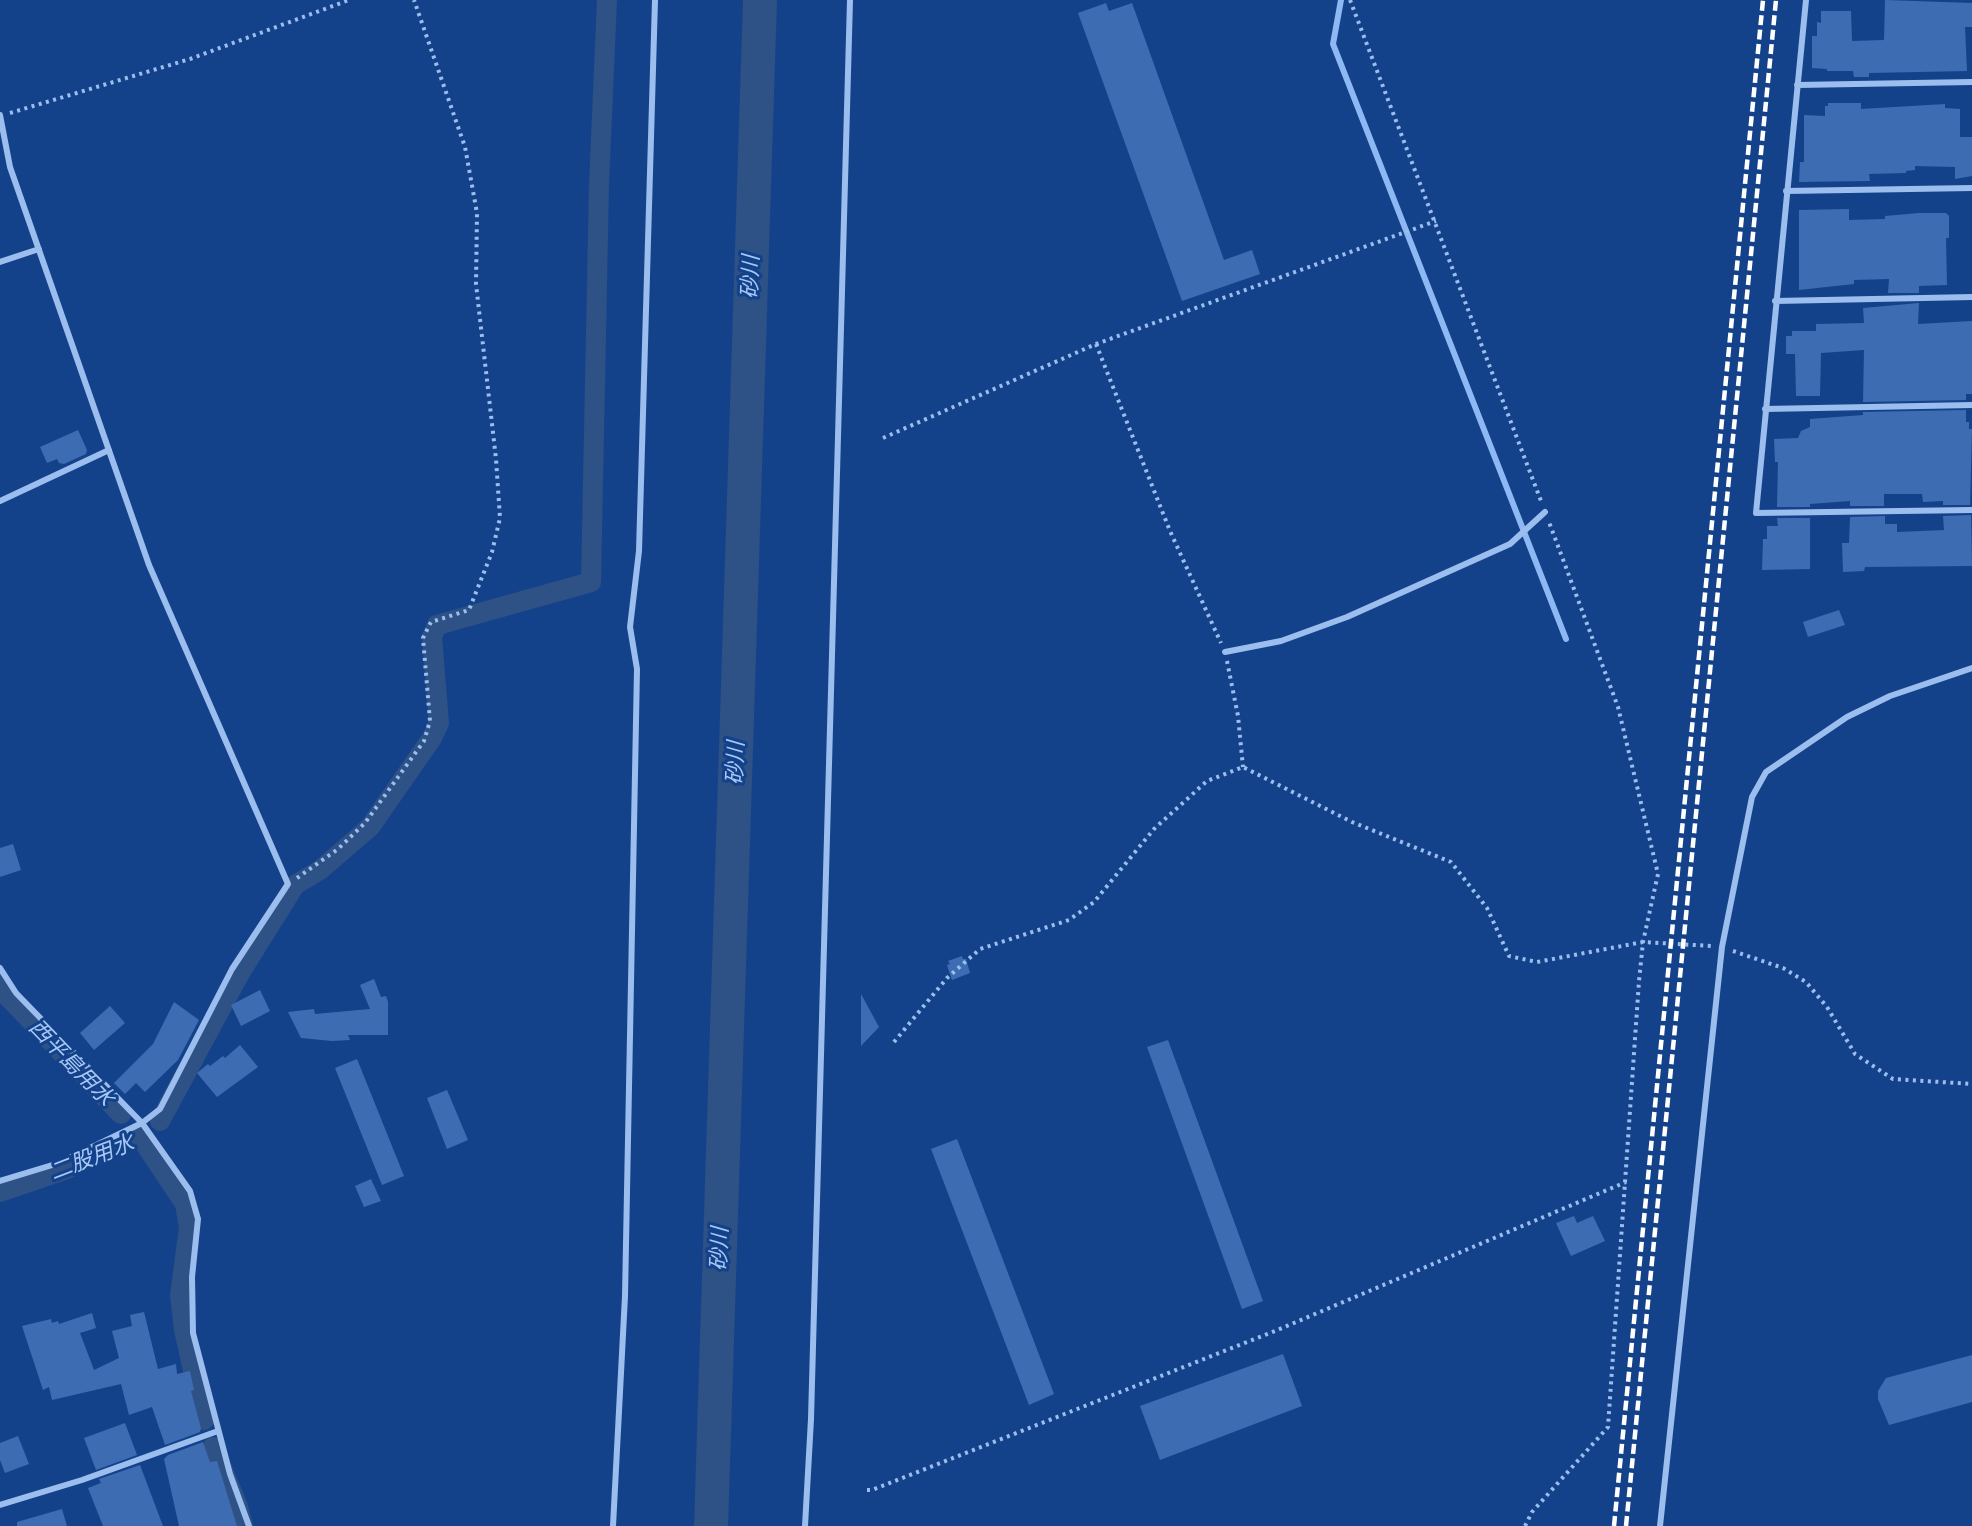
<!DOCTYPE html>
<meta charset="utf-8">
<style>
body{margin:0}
canvas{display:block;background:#14428a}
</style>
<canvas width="1972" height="1526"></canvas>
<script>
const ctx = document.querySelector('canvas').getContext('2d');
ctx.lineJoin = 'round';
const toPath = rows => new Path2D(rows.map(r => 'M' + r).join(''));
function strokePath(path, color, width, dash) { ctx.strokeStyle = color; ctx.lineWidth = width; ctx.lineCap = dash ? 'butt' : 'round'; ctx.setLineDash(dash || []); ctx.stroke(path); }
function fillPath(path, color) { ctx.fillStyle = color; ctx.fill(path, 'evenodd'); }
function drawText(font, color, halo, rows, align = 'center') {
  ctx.font = font + ' "Alegreya Sans","Noto Sans JP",sans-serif'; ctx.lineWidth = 6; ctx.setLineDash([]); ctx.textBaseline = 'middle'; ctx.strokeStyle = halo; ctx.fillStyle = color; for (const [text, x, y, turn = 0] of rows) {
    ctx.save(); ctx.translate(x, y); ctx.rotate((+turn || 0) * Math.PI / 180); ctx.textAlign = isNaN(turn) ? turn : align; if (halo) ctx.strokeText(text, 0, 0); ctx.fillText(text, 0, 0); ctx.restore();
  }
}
strokePath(toPath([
 [1341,0,1333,44,1566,639]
]), '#8db8f3', 6);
strokePath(toPath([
 [0,983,8,997,121,1114],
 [160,1121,240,973,295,885,320,870,370,827,432,738,439,723,432,637,437,625,591,582,599,184,607,0],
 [0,1192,67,1169,139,1135,185,1204,189,1227,180,1295,184,1330,204,1420],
 [213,1447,237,1504,243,1526]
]), '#2e5186', 20);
strokePath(toPath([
 [711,1526,760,0]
]), '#2e5186', 34);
fillPath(toPath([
 [1885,0,1972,3,1972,27,1965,27,1967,71,1869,73,1869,77,1854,77,1853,71,1827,71,1827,69,1812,68,1812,36,1817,36,1817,22,1821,23,1821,11,1851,11,1852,41,1884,40],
 [1106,3,1109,11,1132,3,1224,260,1252,250,1260,274,1182,301,1078,13],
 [1828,103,1861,103,1861,109,1945,104,1945,108,1960,109,1960,137,1972,137,1972,176,1955,179,1955,167,1915,166,1915,170,1906,171,1906,173,1869,174,1870,181,1799,182,1800,162,1804,162,1804,115,1825,116,1825,106,1828,106],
 [1849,209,1849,220,1885,219,1885,216,1919,213,1946,213,1949,216,1949,238,1946,238,1947,285,1919,286,1919,293,1888,293,1889,279,1854,280,1854,284,1799,290,1799,210],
 [1919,303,1918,324,1972,321,1972,394,1966,394,1966,400,1863,402,1864,350,1821,353,1820,396,1796,396,1795,354,1786,354,1786,336,1792,336,1792,331,1816,331,1816,324,1864,323,1863,308],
 [1966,410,1966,422,1969,422,1969,429,1972,429,1970,505,1943,505,1943,501,1923,502,1922,494,1884,494,1884,506,1850,506,1850,501,1810,504,1810,507,1777,507,1778,462,1775,462,1774,439,1798,438,1801,431,1810,427,1810,419,1863,415,1863,412],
 [78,430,87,450,86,454,64,464,59,463,57,459,47,463,40,447],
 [1971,515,1972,566,1865,567,1864,571,1843,572,1842,543,1849,543,1850,517,1885,516,1885,524,1897,524,1897,532,1944,530,1943,516],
 [1777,518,1810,518,1810,569,1762,570,1763,539,1767,539,1767,526,1778,526],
 [1839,610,1845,625,1808,637,1803,622],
 [13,844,21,870,0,877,0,848],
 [962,956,963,959,966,959,970,973,952,980,947,965,950,964,948,961],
 [374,979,381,997,386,996,388,1002,388,1035,348,1035,350,1040,332,1041,301,1038,288,1012,314,1009,315,1014,370,1009,360,985],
 [260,990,270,1011,241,1026,231,1005],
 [861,994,879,1027,861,1046],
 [174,1002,199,1020,178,1060,145,1092,136,1083,125,1094,114,1083,153,1044],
 [110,1006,125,1023,94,1050,80,1033],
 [1168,1040,1263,1301,1242,1309,1147,1047],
 [240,1045,258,1067,217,1097,197,1073,208,1064,210,1066,223,1056,225,1058],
 [357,1059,404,1176,382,1185,335,1068],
 [447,1090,468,1140,447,1149,427,1098],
 [957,1139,1054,1394,1029,1405,931,1149],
 [371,1179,381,1201,364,1207,355,1186],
 [1574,1216,1577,1223,1593,1216,1605,1241,1571,1256,1556,1223],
 [144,1312,158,1369,176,1364,177,1374,190,1371,194,1390,191,1391,201,1428,200,1432,165,1445,152,1407,129,1415,121,1384,52,1400,49,1387,43,1390,22,1326,51,1319,52,1323,58,1321,59,1324,92,1313,96,1328,80,1333,94,1370,119,1358,112,1331,132,1326,130,1315],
 [1283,1354,1302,1406,1160,1460,1140,1406],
 [1972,1355,1972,1402,1889,1425,1878,1399,1878,1391,1886,1378],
 [125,1423,137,1455,96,1470,84,1438],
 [18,1436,29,1464,5,1473,0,1460,0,1443],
 [203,1442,210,1462,217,1461,237,1526,179,1526,164,1459,168,1455],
 [140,1465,163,1526,103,1526,88,1488,101,1483,99,1479],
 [62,1509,67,1526,17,1526,17,1522]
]), '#3d6cb3');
strokePath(toPath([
 [1350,0,1541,501],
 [10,113,190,59,349,0],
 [1096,344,1170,531,1221,643],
 [883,438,1096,344,1436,221],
 [1227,661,1238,716,1243,767],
 [297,878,338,849,365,823,424,741,430,721,423,638,431,622,469,610,492,552,500,518,496,459,476,284,477,213,465,147,414,0],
 [1733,951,1783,968,1806,982,1827,1007,1855,1054,1893,1079,1972,1084],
 [894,1042,947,978,980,949,1069,920,1094,902,1154,829,1207,781,1243,767,1352,822,1451,862,1487,908,1509,956,1537,962,1643,942,1711,946],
 [867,1490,872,1490,1275,1331,1626,1182],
 [1525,1526,1532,1512,1608,1427,1639,981,1643,942,1658,874,1618,707,1549,522]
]), '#9bbeef', 4, [3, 4.5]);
strokePath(toPath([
 [1806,0,1756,513,1972,510],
 [1797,85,1972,82],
 [0,115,10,167,149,565,288,884,232,969,160,1109,142,1123,59,1163,0,1181],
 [1786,191,1972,188],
 [0,262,39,249],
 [1775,301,1972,297],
 [1765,409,1972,405],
 [0,501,109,450],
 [1225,652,1281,641,1347,617,1510,544,1545,512],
 [0,968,16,993,142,1123,190,1191,198,1219,192,1277,193,1333,230,1474,249,1526],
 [0,1505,82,1480,218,1431],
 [613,1526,625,1296,637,669,630,627,639,551,655,0],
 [805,1526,811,1419,850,0],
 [1660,1526,1722,947,1752,797,1766,772,1847,717,1890,696,1972,668]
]), '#9bbeef', 6);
strokePath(toPath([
 [1614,1526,1763,0],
 [1626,1526,1776,0]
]), '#fff', 4.5, [10, 4.5]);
drawText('italic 22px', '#a7c8f7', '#14428a', [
 ["砂川",751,277,-88],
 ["砂川",736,763,-88],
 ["西平島用水",71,1063,46],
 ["二股用水",92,1158,-21],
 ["砂川",720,1249,-88]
]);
</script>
